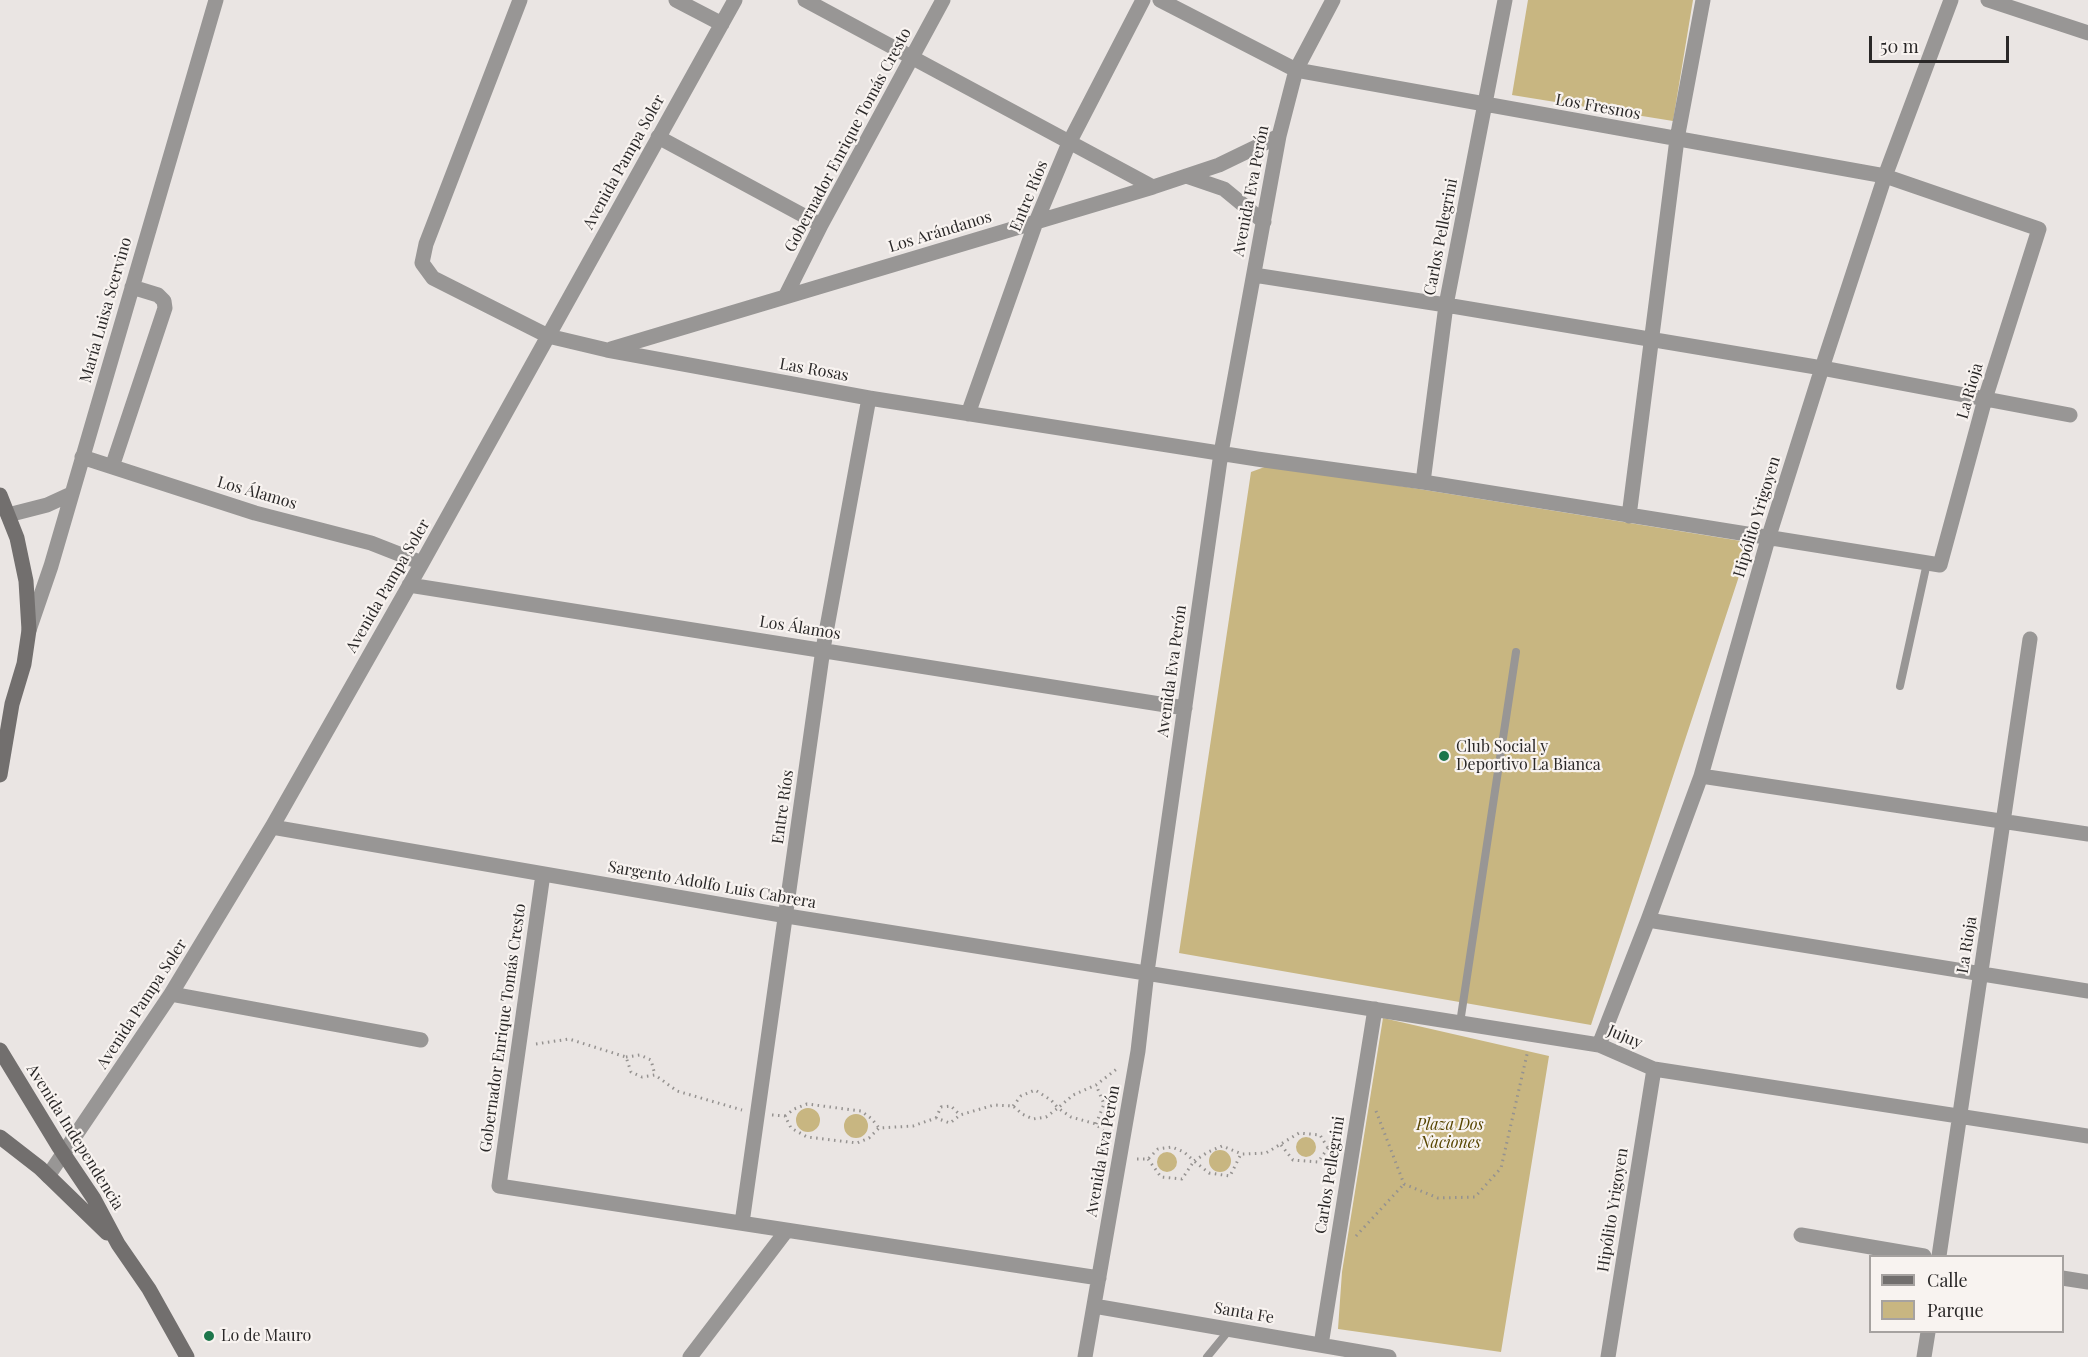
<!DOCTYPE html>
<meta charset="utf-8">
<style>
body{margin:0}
#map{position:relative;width:2088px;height:1357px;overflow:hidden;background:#eae5e3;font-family:"Playfair Display",serif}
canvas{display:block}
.legend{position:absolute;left:1869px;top:1255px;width:195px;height:78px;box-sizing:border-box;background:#f8f3f0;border:2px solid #a6a2a0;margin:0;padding:8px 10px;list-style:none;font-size:18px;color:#2a2828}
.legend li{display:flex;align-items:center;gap:12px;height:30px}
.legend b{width:30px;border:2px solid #a6a2a0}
.scale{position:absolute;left:1869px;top:36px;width:140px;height:27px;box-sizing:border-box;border:3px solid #2a2828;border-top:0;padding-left:8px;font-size:18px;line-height:21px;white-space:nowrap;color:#2a2828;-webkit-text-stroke:4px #f8f3f0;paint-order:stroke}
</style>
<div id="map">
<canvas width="2088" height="1357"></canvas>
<ul class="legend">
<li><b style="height:8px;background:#726f6e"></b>Calle</li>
<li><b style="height:16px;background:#c8b681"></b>Parque</li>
</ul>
<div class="scale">50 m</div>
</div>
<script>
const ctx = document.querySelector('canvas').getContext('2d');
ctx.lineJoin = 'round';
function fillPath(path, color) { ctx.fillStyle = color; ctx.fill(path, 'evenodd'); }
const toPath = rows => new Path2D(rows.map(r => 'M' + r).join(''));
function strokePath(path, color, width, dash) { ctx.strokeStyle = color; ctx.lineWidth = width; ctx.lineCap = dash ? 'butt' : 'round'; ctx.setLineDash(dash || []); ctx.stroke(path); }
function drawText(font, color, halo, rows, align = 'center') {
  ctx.font = font + ' "Playfair Display",serif'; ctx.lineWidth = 4.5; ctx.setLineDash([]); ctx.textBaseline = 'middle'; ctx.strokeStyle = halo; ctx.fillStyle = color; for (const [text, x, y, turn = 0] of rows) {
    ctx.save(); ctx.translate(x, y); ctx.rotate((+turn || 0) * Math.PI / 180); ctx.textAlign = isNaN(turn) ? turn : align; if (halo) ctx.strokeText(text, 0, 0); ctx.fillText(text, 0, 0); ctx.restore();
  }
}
fillPath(toPath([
 [1528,0,1693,0,1673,121,1512,95],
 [1270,465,1741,541,1745,558,1591,1025,1179,953,1251,472],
 [1383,1018,1549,1056,1501,1352,1338,1329,1342,1272],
 '796 1120a12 12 0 1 1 24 0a12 12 0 1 1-24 0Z',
 '844 1126a12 12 0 1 1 24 0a12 12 0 1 1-24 0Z',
 '1296 1147a10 10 0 1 1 20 0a10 10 0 1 1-20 0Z',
 '1209 1161a11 11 0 1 1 22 0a11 11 0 1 1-22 0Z',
 '1157 1162a10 10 0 1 1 20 0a10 10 0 1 1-20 0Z'
]), '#c8b681');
strokePath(toPath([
 [536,1044,569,1039,626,1057,631,1072,642,1077,655,1075,677,1091,742,1110],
 [626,1057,640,1055,651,1060,655,1075],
 [1013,1106,1021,1096,1035,1090,1051,1100,1058,1108,1073,1095,1096,1085,1118,1068],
 [1376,1111,1404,1184,1438,1198,1475,1197,1501,1168,1528,1050],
 [772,1115,785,1116,791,1128,807,1137,857,1143,869,1138,879,1128,913,1126,936,1118,950,1123,960,1115,994,1105,1013,1106,1022,1114,1033,1119,1046,1117,1058,1108,1071,1117,1096,1124,1107,1135],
 [785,1116,794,1109,807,1104,861,1111,872,1119,879,1128],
 [936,1118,941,1107,951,1106,960,1115],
 [1096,1124,1104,1104,1096,1085],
 [1281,1145,1293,1160,1318,1162,1328,1148],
 [1137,1159,1148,1159,1158,1149,1172,1147,1184,1152,1194,1161,1208,1152,1222,1146,1242,1154,1266,1153,1299,1133,1320,1135,1328,1148,1336,1150],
 [1148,1159,1161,1177,1182,1179,1194,1161,1209,1173,1230,1176,1241,1154],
 [1356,1236,1404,1184]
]), '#959290', 3, [1.5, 4.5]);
strokePath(toPath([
 [1900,686,1927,563],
 [1460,1023,1516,652],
 [1207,1357,1230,1329]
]), '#989695', 8);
strokePath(toPath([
 [520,0,426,244,422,263,433,278,548,336,607,350,869,398,1257,459,1423,482,1940,565,1985,399,2039,229,1885,176,1296,70,1160,0],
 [676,0,722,24],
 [805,0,1153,187],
 [1988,0,2088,33],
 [658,137,821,225],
 [1186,176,1224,189,1264,222],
 [1254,275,1446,305,1822,368,2070,415],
 [785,297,821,225,943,0],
 [611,349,1153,187,1219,165,1279,136],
 [968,414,1036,222,1069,143,1143,0],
 [82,457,255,513,371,543,422,563],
 [112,467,165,308,164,301,158,295,132,287],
 [1423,482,1446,305,1505,0],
 [8,515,47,505,71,494],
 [1629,516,1677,139,1703,0],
 [409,585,1185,708],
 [29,630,51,566,216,0],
 [1701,776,2088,834],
 [272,827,787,916,1599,1045,1654,1069,2088,1136],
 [543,874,499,1186,1099,1278],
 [1648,920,2088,991],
 [171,994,421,1040],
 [1599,1045,1648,920,1701,776,1768,539,1822,368,1885,176,1951,0],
 [48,1176,171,994,272,827,422,563,735,0],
 [742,1223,823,649,869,398],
 [1801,1235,1924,1256],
 [1939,1256,2030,639],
 [2062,1278,2088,1282],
 [1094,1306,1389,1357],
 [1321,1345,1375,1009],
 [690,1357,787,1230],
 [1085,1357,1138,1051,1147,972,1221,453,1279,136,1296,70,1333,0],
 [1608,1357,1654,1069],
 [1924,1357,1928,1332]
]), '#989695', 15);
strokePath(toPath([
 [0,495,17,538,26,581,29,630,24,664,12,704,0,775],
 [0,1050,59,1147,94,1199,118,1244,149,1289,187,1357],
 [0,1137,40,1168,107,1233]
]), '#726f6e', 15);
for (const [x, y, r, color] of [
 [1444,756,6,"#1d764b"],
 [209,1336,6,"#1d764b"]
]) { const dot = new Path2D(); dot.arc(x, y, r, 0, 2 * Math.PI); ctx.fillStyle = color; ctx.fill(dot); strokePath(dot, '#f8f3f0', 2); }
drawText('16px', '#2a2828', '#f8f3f0', [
 ["Los Fresnos",1598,107,10],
 ["Gobernador Enrique Tomás Cresto",848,140,-62],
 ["Avenida Pampa Soler",624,162,-61],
 ["Avenida Eva Perón",1251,191,-79],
 ["Entre Ríos",1029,196,-68],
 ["Los Arándanos",940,232,-17],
 ["Carlos Pellegrini",1441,237,-79],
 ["María Luisa Scervino",106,310,-74],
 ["Las Rosas",814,370,10],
 ["La Rioja",1970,391,-74],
 ["Los Álamos",257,493,16],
 ["Hipólito Yrigoyen",1757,517,-73],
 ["Avenida Pampa Soler",388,586,-60],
 ["Los Álamos",800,628,9],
 ["Avenida Eva Perón",1172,671,-82],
 ["Entre Ríos",783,807,-82],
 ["Sargento Adolfo Luis Cabrera",712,885,10],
 ["La Rioja",1967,945,-81],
 ["Avenida Pampa Soler",142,1004,-57],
 ["Gobernador Enrique Tomás Cresto",503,1028,-82],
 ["Jujuy",1625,1037,23],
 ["Avenida Independencia",75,1137,58],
 ["Avenida Eva Perón",1103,1151,-80],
 ["Carlos Pellegrini",1330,1175,-81],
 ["Hipólito Yrigoyen",1613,1210,-81],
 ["Santa Fe",1244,1313,10]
]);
drawText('16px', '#2a2828', '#f8f3f0', [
 ["Club Social y",1456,747],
 ["Deportivo La Bianca",1456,765],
 ["Lo de Mauro",221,1336]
], 'left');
drawText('italic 16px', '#574500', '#f8f3f0', [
 ["Plaza Dos",1450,1125],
 ["Naciones",1450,1143]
]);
</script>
